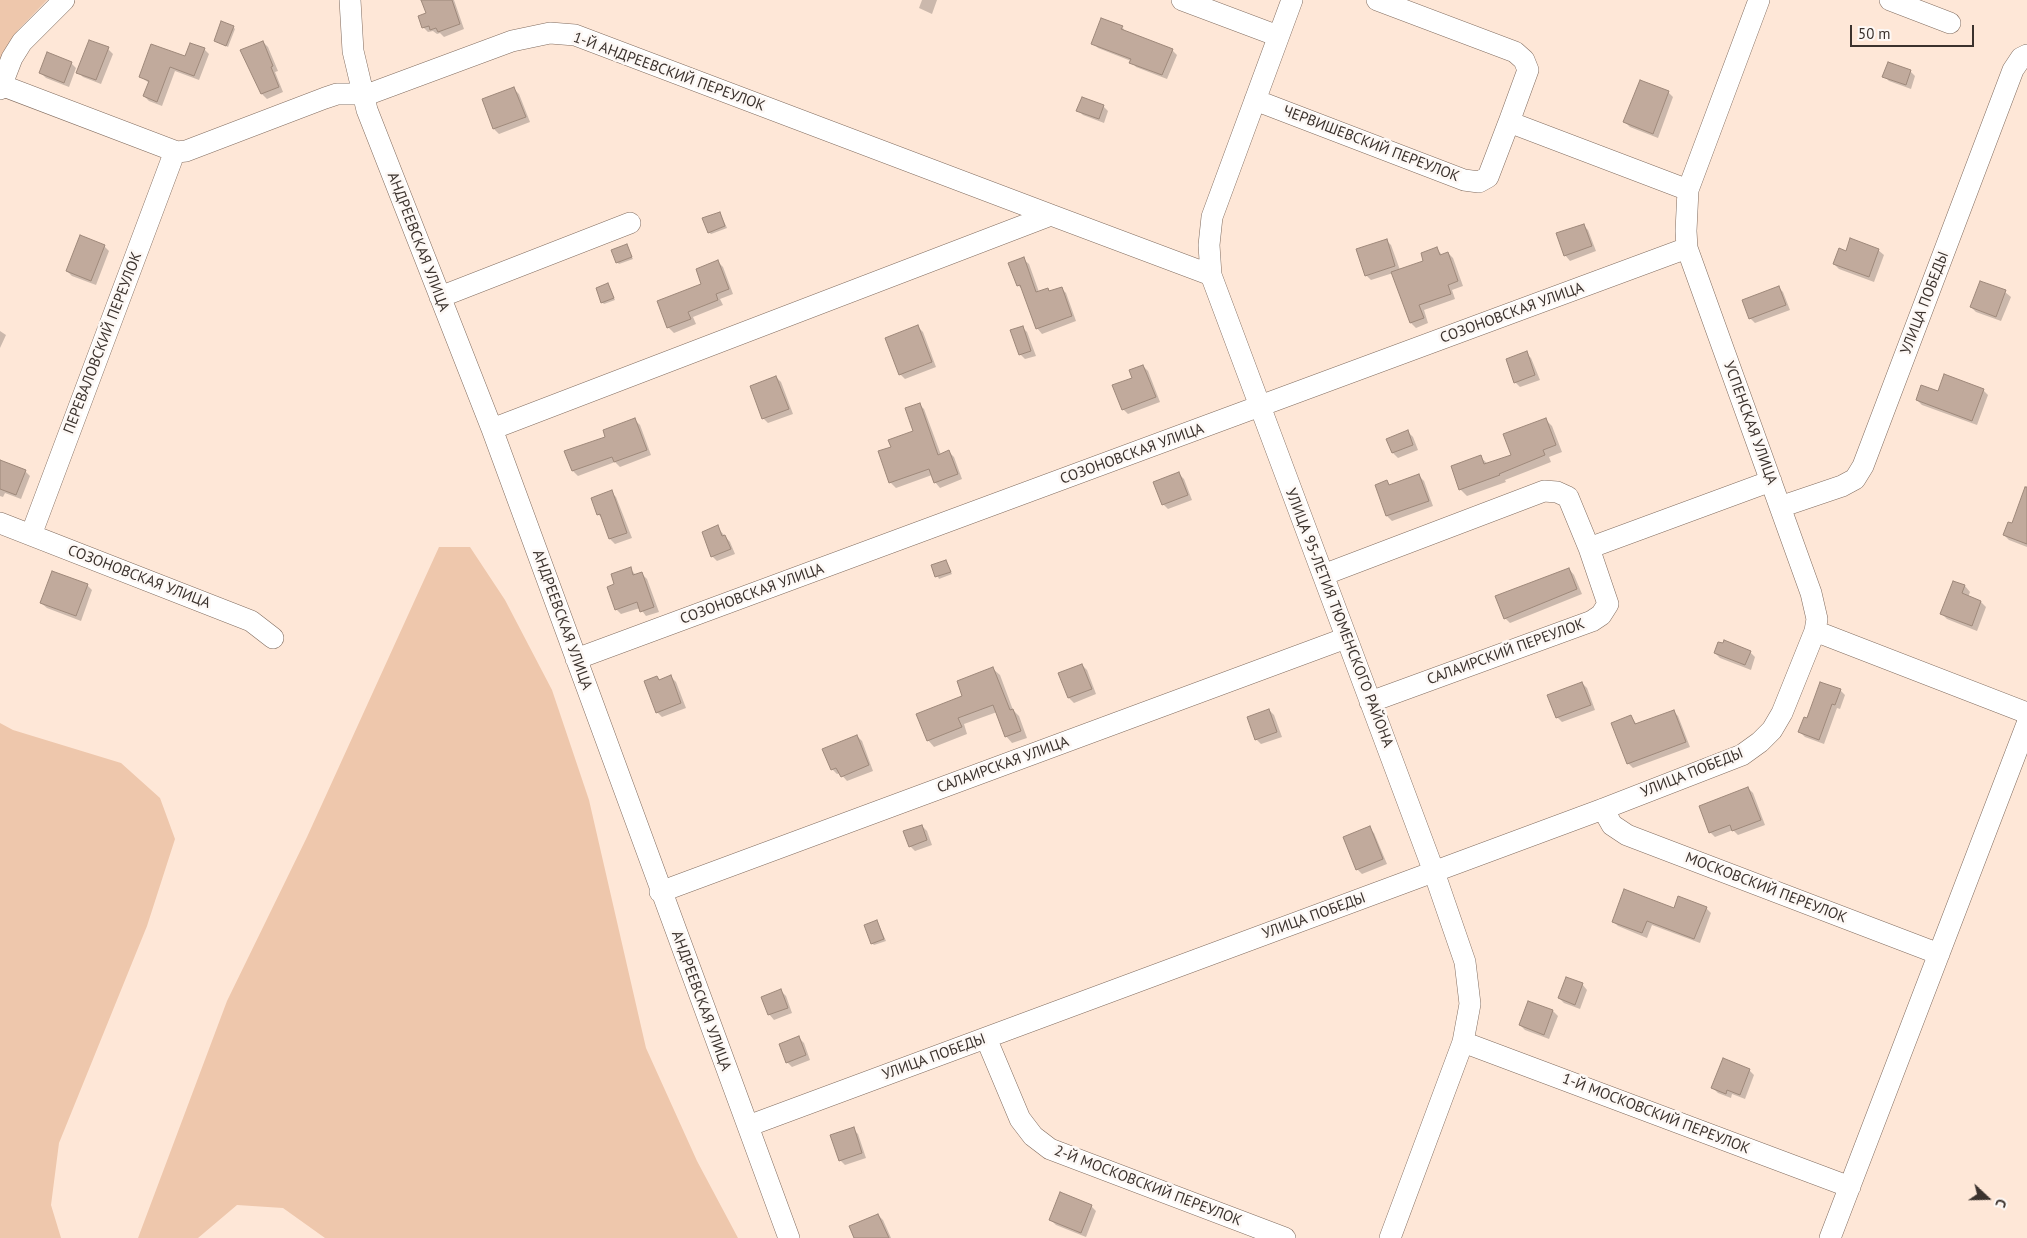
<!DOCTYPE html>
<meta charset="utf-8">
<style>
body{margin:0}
#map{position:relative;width:2027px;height:1238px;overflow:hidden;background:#fee7d7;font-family:"PT Sans",sans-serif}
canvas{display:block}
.north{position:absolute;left:1962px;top:1173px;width:50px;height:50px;-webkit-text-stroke:4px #fdf8f5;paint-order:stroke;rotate:111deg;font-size:14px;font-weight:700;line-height:20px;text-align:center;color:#3b322d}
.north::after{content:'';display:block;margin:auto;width:18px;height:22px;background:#3b322d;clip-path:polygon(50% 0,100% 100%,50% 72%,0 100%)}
.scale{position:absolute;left:1850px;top:25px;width:124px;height:22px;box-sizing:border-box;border:2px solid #3b322d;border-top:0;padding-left:6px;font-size:15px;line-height:18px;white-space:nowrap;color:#3b322d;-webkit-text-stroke:4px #fdf8f5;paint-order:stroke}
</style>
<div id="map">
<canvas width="2027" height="1238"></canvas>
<div class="north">С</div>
<div class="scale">50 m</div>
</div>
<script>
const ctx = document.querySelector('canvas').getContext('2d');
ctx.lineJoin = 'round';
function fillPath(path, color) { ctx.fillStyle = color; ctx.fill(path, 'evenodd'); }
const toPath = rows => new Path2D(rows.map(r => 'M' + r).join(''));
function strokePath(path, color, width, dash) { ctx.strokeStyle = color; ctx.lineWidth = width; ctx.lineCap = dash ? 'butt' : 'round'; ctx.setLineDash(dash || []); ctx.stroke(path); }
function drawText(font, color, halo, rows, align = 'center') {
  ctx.font = font + ' "PT Sans",sans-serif'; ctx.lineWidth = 5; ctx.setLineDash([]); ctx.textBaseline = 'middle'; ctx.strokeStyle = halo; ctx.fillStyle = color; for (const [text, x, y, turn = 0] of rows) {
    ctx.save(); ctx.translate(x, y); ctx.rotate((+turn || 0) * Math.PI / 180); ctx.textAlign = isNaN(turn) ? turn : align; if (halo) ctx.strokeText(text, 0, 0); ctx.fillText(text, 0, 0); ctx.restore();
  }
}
fillPath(toPath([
 [0,0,47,0,18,30,4,51,0,60],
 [439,547,470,547,505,600,552,690,589,800,646,1048,697,1161,738,1238,325,1238,283,1208,237,1205,198,1238,138,1238,227,1001,307,837],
 [0,723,13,730,121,763,160,798,175,839,147,926,59,1143,51,1205,61,1238,0,1238]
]), '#eec7ac');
fillPath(toPath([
 [426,0,454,0,464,29,444,37,440,33,437,34,433,31,428,32,423,27,427,14],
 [922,0,937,0,932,14,919,8],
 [233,27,235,29,228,47,216,41],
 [1122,27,1127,33,1172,50,1177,55,1167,79,1136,67,1131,61,1098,48,1093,43],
 [263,42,268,47,278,71,275,72,283,92,267,99,262,94],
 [108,49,113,54,101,84,83,77,78,72],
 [204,49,209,54,199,80,175,71,162,106,149,101,144,96,149,83,141,77],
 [71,63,76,68,69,87,46,78,41,73],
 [1910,71,1915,76,1911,89,1889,81,1884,76],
 [514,89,519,94,530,122,499,134,494,129,484,100],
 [1668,92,1673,97,1658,138,1630,127,1625,122],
 [1103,106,1108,111,1104,123,1083,115,1078,110],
 [720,213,727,228,711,234,709,232],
 [1583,225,1588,230,1596,251,1570,261,1565,255],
 [1386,240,1391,245,1400,270,1425,261,1437,249,1442,255,1448,253,1453,258,1463,286,1452,290,1455,299,1424,310,1428,323,1416,328,1411,323,1393,273,1371,280,1366,275],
 [104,246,109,251,96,285,72,276,67,271],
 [626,246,633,259,619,264,617,262],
 [1878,250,1884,255,1874,282,1839,269,1834,264,1846,253],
 [1023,259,1029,264,1039,292,1048,289,1050,292,1061,288,1066,293,1076,321,1042,334,1037,328,1024,291,1018,285],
 [718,262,723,267,733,294,720,299,723,305,693,317,696,324,674,333,669,328,659,302,703,285],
 [1981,282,2005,292,2011,297,2001,321,1976,312,1971,307],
 [608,285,615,300,604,304,602,302],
 [1778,287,1783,292,1790,310,1755,323,1750,318],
 [918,327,923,332,936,367,905,379,900,374],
 [1022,327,1027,332,1036,356,1025,359,1020,354],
 [0,331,6,335,0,348],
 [1526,353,1531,358,1540,380,1520,387,1515,382],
 [1143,366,1148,371,1160,402,1128,414,1123,409],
 [776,377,781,382,793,414,768,423,763,418],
 [1983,390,1988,395,1977,425,1922,405,1917,400,1938,393],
 [919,404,924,409,941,455,949,452,954,457,962,479,940,488,935,482,932,475,896,488,891,483,879,452,892,447,915,431],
 [1545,419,1552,426,1562,452,1549,457,1551,462,1505,480,1506,482,1467,496,1460,489,1480,457,1488,464,1512,456],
 [635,420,640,425,651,455,620,467,615,462,578,476,573,471,606,437],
 [1408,432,1413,437,1418,450,1398,458,1393,453],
 [0,462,25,471,30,476,21,499,5,493,3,497,0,496],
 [1179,474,1184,479,1192,500,1168,509,1163,504],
 [1419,476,1424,481,1433,506,1392,521,1387,516,1376,485,1387,482,1391,486],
 [611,492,616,497,632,538,615,544,610,539,604,520,598,514],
 [2027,512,2027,547,2009,540,2004,535],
 [717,527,730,542,735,554,717,561,712,556],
 [946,561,952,574,939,579,933,566],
 [630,569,636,575,642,574,647,579,659,612,646,616,640,608,621,614,616,609,616,585],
 [1569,569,1574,575,1582,594,1510,623,1505,618],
 [1954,582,1965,586,1970,592,1968,597,1981,602,1986,607,1977,631,1947,619,1942,614],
 [87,585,92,590,81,621,47,608,41,603],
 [1750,652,1755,657,1751,670,1720,658,1715,653],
 [1082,665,1087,670,1096,694,1074,703,1069,698],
 [993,669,1000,675,1013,710,1019,716,1027,738,1012,743,1006,736,997,712,964,724,967,734,934,747,928,740,964,697],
 [657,677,660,681,671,677,676,682,686,708,662,717,657,712],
 [1582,683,1587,688,1595,710,1562,722,1557,717],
 [1840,690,1845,695,1840,709,1837,708,1824,744,1805,737,1800,732,1807,719],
 [1269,710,1274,715,1282,737,1261,744,1256,739],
 [1673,711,1678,716,1690,747,1633,768,1628,763,1631,716,1637,725],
 [857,736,862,741,873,771,847,781,840,773,837,774,832,769],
 [1748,788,1753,793,1765,825,1738,835,1733,830,1715,837,1710,832],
 [922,826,927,831,932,845,915,851,910,846],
 [1369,828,1374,833,1387,864,1362,874,1357,869],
 [1706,908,1711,913,1700,943,1652,925,1647,938,1618,926,1613,921,1674,910],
 [877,921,886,941,874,945,872,943],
 [1582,984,1587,990,1580,1009,1564,1003,1559,998],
 [781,991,786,996,792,1013,774,1020,769,1014],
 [1529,1002,1553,1011,1558,1016,1549,1039,1525,1030,1520,1025],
 [799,1038,804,1043,810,1060,792,1067,787,1062],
 [1749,1070,1754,1075,1745,1099,1732,1094,1731,1098,1718,1093,1713,1088],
 [853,1129,858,1134,866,1158,845,1165,840,1160],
 [1091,1206,1096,1211,1086,1237,1056,1225,1051,1220],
 [878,1215,883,1220,891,1238,856,1238]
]), '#0003');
const building = toPath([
 [421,0,452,0,460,24,438,32,436,28,430,30,429,26,422,28,418,16,426,13,421,0],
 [1101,18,1123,26,1121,29,1173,49,1162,75,1129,63,1131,59,1091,44,1101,18],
 [221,21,234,26,226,46,214,41,221,21],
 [89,40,109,47,96,80,76,73,89,40],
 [263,41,273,66,271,67,279,87,261,94,240,50,263,41],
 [190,43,205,48,194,76,170,67,157,102,143,96,149,81,139,77,151,44,185,56,190,43],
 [47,52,72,62,64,83,39,73,47,52],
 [1888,62,1911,70,1906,85,1882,77,1888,62],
 [1640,80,1669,91,1653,134,1623,122,1640,80],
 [514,87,526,117,493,129,482,99,514,87],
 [1082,97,1104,105,1099,119,1076,111,1082,97],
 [720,212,725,226,708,233,702,218,720,212],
 [1584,224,1592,246,1564,256,1556,233,1584,224],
 [80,235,105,245,91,281,66,271,80,235],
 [1850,238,1879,249,1869,277,1833,264,1839,248,1846,251,1850,238],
 [1387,239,1395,266,1365,276,1356,249,1387,239],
 [627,244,632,257,616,263,611,250,627,244],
 [1437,247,1440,255,1448,252,1458,281,1448,285,1451,294,1419,305,1424,318,1410,323,1391,272,1423,261,1421,253,1437,247],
 [1024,257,1036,292,1048,288,1049,291,1062,287,1072,316,1036,329,1020,285,1017,286,1008,263,1024,257],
 [718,260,729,289,716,294,718,300,688,312,691,319,667,328,657,301,701,284,696,269,718,260],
 [1980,281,2006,290,1996,317,1970,307,1980,281],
 [608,283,614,298,601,303,596,288,608,283],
 [1779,286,1786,305,1749,319,1742,300,1779,286],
 [918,325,932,362,899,375,885,338,918,325],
 [1023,326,1031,351,1019,355,1010,330,1023,326],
 [1527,351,1535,375,1514,383,1506,359,1527,351],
 [1143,365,1156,397,1122,410,1112,385,1132,378,1129,370,1143,365],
 [1944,374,1984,389,1972,421,1916,400,1921,385,1938,391,1944,374],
 [776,376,789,409,762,419,750,386,776,376],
 [920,403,938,455,949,450,958,474,934,483,929,469,889,483,878,451,891,447,888,440,913,431,905,408,920,403],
 [635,418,647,450,614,462,612,457,572,471,564,451,605,437,603,430,635,418],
 [1546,418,1556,445,1543,450,1545,455,1499,474,1500,475,1459,490,1451,466,1481,455,1484,464,1511,455,1503,434,1546,418],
 [1408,430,1413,445,1392,453,1386,439,1408,430],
 [0,460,26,470,16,495,0,489,0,460],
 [1179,472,1188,495,1162,505,1153,482,1179,472],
 [1419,474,1429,501,1386,516,1375,485,1387,480,1389,485,1419,474],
 [2025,487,2027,487,2027,544,2003,535,2008,522,2012,523,2025,487],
 [612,490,627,533,609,539,600,514,597,515,591,498,612,490],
 [718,525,722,536,725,535,731,549,711,557,702,532,718,525],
 [946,560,951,572,935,577,931,565,946,560],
 [631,567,633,575,642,572,654,607,640,612,637,602,615,610,607,587,614,584,611,574,631,567],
 [1569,568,1577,589,1504,619,1495,596,1569,568],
 [52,571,88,584,76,616,40,603,52,571],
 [1953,581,1965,585,1962,593,1981,601,1972,626,1940,614,1953,581],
 [1724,640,1751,651,1745,665,1714,653,1718,642,1723,643,1724,640],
 [1082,664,1092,689,1068,698,1058,673,1082,664],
 [993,667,1010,710,1013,709,1021,731,1005,737,993,705,958,718,962,727,927,741,916,714,962,696,957,681,993,667],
 [671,675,681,703,656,713,644,681,657,676,659,680,671,675],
 [1582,682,1591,705,1556,718,1547,695,1582,682],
 [1820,682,1841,689,1835,705,1832,704,1819,740,1798,732,1804,717,1807,718,1820,682],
 [1269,709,1277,732,1255,740,1247,717,1269,709],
 [1674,710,1686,742,1627,764,1611,723,1631,715,1635,724,1674,710],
 [857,735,869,765,841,777,836,768,831,770,822,749,857,735],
 [1748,787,1761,820,1732,831,1730,825,1709,833,1699,806,1748,787],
 [922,825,927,840,909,847,903,831,922,825],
 [1370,826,1383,859,1356,870,1343,837,1370,826],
 [1624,889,1674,908,1678,896,1707,907,1694,939,1647,921,1642,933,1612,922,1624,889],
 [877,920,884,939,871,944,864,925,877,920],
 [1566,977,1583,983,1575,1005,1558,998,1566,977],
 [781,989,788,1008,768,1015,761,997,781,989],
 [1528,1001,1553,1010,1544,1035,1519,1025,1528,1001],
 [799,1036,806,1055,786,1063,779,1044,799,1036],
 [1723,1058,1750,1069,1740,1095,1727,1090,1726,1094,1711,1088,1723,1058],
 [854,1127,862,1153,839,1161,830,1135,854,1127],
 [1060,1192,1092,1205,1081,1233,1049,1220,1060,1192],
 [878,1214,889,1238,854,1238,849,1226,878,1214]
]);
fillPath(building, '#c1aa9c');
strokePath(building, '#9e887a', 1);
const minor = toPath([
 [350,0,353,51,367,110,492,429,789,1238],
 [1182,0,1278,36],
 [1292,0,1212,217,1209,245,1211,275,1434,872,1465,962,1470,1004,1463,1042,1390,1238],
 [1377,0,1515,52,1524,60,1528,70,1509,122],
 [1759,0,1688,190,1686,231,1687,248,1811,593,1817,619,1815,631,2027,713],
 [1890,0,1950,23],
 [1,85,177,152,186,151,325,98,337,94,369,94,512,41,550,33,575,35,1051,215],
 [0,89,12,58,22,42,64,0],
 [1255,100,1464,180,1479,182,1488,177,1509,122,1688,190],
 [440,297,630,223],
 [492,429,1051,215,1211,275],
 [1780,507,1842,486,1855,479,1863,466,2013,70,2021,58,2027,55],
 [0,523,251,621,273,638],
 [31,535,175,151],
 [1323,575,1544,491,1557,492,1568,497,1589,548],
 [576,659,1687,248],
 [1370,702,1592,621,1601,615,1608,604,1589,548,1771,481],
 [1603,809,1612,825,1627,835,1939,954],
 [660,892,1346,638],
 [986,1038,1020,1119,1033,1136,1050,1149,1285,1238],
 [1463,1042,1850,1187],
 [748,1126,1603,809,1742,755,1760,742,1772,730,1782,713,1815,631],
 [1830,1238,2027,724]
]);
strokePath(minor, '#816c5f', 22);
strokePath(minor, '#fff', 21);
drawText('15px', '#3b322d', '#fdf8f5', [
 ["1-Й АНДРЕЕВСКИЙ ПЕРЕУЛОК",669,72,20],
 ["ЧЕРВИШЕВСКИЙ ПЕРЕУЛОК",1371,144,21],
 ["АНДРЕЕВСКАЯ УЛИЦА",418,242,69],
 ["УЛИЦА ПОБЕДЫ",1925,303,-69],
 ["СОЗОНОВСКАЯ УЛИЦА",1512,313,-20],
 ["ПЕРЕВАЛОВСКИЙ ПЕРЕУЛОК",103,343,-69],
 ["УСПЕНСКАЯ УЛИЦА",1750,423,70],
 ["СОЗОНОВСКАЯ УЛИЦА",1132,454,-20],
 ["СОЗОНОВСКАЯ УЛИЦА",139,577,21],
 ["СОЗОНОВСКАЯ УЛИЦА",752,594,-20],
 ["УЛИЦА 95-ЛЕТИЯ ТЮМЕНСКОГО РАЙОНА",1339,618,69],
 ["АНДРЕЕВСКАЯ УЛИЦА",562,620,70],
 ["САЛАИРСКИЙ ПЕРЕУЛОК",1506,652,-20],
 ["САЛАИРСКАЯ УЛИЦА",1003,765,-20],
 ["УЛИЦА ПОБЕДЫ",1692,773,-22],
 ["МОСКОВСКИЙ ПЕРЕУЛОК",1766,888,21],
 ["УЛИЦА ПОБЕДЫ",1314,916,-20],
 ["АНДРЕЕВСКАЯ УЛИЦА",701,1001,70],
 ["УЛИЦА ПОБЕДЫ",934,1057,-20],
 ["1-Й МОСКОВСКИЙ ПЕРЕУЛОК",1656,1114,21],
 ["2-Й МОСКОВСКИЙ ПЕРЕУЛОК",1148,1186,21]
]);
</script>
